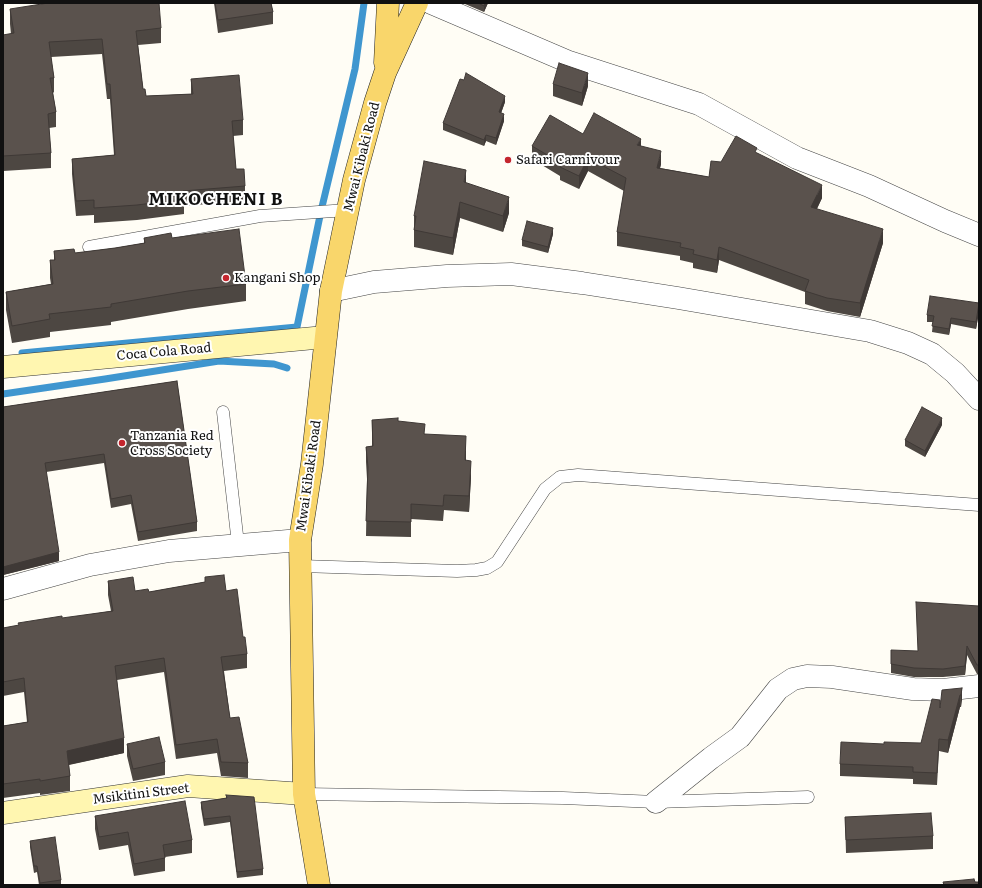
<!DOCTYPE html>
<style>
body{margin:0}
#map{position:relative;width:982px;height:888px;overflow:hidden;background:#fffdf5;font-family:Literata,serif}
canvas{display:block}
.frame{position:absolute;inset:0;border:4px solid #111;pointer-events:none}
</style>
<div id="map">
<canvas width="982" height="888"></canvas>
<div class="frame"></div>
</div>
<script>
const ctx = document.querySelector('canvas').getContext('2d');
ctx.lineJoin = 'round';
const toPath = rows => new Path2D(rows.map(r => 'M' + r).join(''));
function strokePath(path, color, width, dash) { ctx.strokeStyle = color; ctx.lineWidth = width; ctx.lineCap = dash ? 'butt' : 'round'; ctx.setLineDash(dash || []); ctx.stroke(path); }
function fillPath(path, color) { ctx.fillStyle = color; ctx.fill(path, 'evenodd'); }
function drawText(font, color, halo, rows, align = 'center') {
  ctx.font = font + ' Literata,serif'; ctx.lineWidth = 4; ctx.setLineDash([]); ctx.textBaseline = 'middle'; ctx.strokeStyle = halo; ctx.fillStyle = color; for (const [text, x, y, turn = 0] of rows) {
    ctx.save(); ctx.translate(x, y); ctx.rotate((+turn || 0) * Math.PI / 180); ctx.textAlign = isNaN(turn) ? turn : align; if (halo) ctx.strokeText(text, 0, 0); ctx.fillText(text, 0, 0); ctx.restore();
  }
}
strokePath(toPath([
 [22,353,297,327,321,211,355,69,364,3],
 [3,394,105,379,219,361,274,364,287,368]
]), '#3f96cf', 7);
const lane = toPath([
 [89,247,260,216,348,210],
 [223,412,238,544],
 [301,566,457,571,476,570,487,568,497,562,545,489,560,477,578,475,979,505],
 [304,794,563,798,656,802,808,797]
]);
const street = toPath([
 [431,3,569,62,699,104,797,158,869,186,945,221,979,235],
 [331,291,374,282,447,276,511,274,582,283,678,298,870,331,908,343,932,354,955,373,979,399],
 [3,589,90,565,169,551,300,540],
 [656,802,711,758,740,737,778,689,793,679,807,676,832,677,913,689,943,690,979,686]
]);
const secondary = toPath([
 [3,367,325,337],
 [3,813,188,786,304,794]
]);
const primary = toPath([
 [385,63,388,3],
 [319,885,304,794,300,540,312,464,331,291,354,180,375,103,385,73,417,3]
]);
strokePath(lane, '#444', 13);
strokePath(street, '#444', 23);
strokePath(secondary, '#333', 23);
strokePath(primary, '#222', 23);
strokePath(lane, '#fff', 12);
strokePath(street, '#fff', 22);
strokePath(secondary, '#fff6b0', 22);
strokePath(primary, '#f9d66b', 22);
fillPath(toPath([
 [214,3,271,3,273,12,273,24,218,33],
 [465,3,488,3,484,12,465,4],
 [10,9,161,28,161,43,138,45,143,89,146,96,191,94,191,79,243,120,243,135,233,136,236,169,245,186,245,201,184,206,184,214,137,220,94,223,94,215,76,216,72,174,72,159,114,155,110,99,107,99,102,54,51,57,54,78,54,92,53,93,56,112,56,127,49,128,51,153,51,168,3,171,3,35,11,34,10,24],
 [553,84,588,86,582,106,553,96],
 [505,102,501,113,504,121,496,145,486,141,484,146,443,130,443,123],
 [583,134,641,146,661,164,660,168,709,177,721,162,757,153,822,198,817,209,883,243,860,317,827,311,805,304,805,292,719,260,717,273,693,268,693,263,680,260,680,256,617,246,617,232,624,191,588,171,579,189,560,180,560,176,532,159,532,146],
 [466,183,509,213,503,232,460,218,453,255,414,247,414,216],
 [553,234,548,253,522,246,522,240],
 [144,238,172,238,246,284,246,301,188,309,111,322,111,325,50,332,50,337,12,343,6,310,6,292,51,284,50,278,50,260,54,260,54,251,75,253,115,248,144,243],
 [979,303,979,312,976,329,951,324,949,335,932,332,933,322,927,322,927,315],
 [177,381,197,522,197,531,138,541,131,504,111,508,104,463,46,472,59,561,3,575,3,407],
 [372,420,398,421,425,434,466,451,466,461,471,476,469,512,444,510,443,521,411,519,411,537,366,536,367,479,366,462,366,447,372,446],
 [942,425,925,457,905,446,905,440],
 [205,577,226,591,243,637,247,654,247,668,224,671,230,718,248,763,248,778,221,776,217,753,176,759,164,672,117,680,124,753,69,765,70,776,70,791,40,795,40,793,3,798,3,726,27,722,24,692,3,696,3,628,111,611,108,595,108,581,135,591,149,592,205,582],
 [979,606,979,674,977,674,967,655,965,675,943,677,914,677,891,673,891,664,918,651],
 [962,688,961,707,960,707,948,753,939,751,937,785,913,784,913,779,840,776,840,764,884,744,921,743,940,708],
 [127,744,165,762,165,775,133,781,127,756],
 [226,795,263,869,263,875,237,878,230,822,204,826,201,808,201,802,226,798],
 [95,816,192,840,192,853,165,857,165,871,134,876,128,845,99,850,95,829],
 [845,817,933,836,933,849,846,853],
 [30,841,61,880,61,885,39,885,37,872,34,873,30,847]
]), '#4d4742');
fillPath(toPath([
 [485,3,488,3,484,12,484,6],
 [588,73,588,86,582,106,582,93],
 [505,96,505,102,499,119,499,112],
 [504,114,504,121,496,145,496,138],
 [486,135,486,141,484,146,484,140],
 [641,139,641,152,637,145],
 [661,151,661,164,657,181,657,168],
 [588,158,588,171,579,189,579,176],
 [466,170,466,186,464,182],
 [822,185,822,198,811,220,811,207],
 [509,197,509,213,503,232,503,216],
 [460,202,460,218,453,255,453,238],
 [553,228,553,234,548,253,548,247],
 [883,229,883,243,860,317,860,303],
 [719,247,719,260,717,273,717,260],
 [979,305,979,312,976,329,976,322],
 [951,318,951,324,949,335,949,329],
 [942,418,942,425,925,457,925,451],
 [466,436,466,451,465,476,465,460],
 [471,461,471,476,469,512,469,496],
 [59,552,59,561,3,575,3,567,4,566],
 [967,646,967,655,965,675,965,666],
 [962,688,962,700,961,707,961,695],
 [960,695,960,707,948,753,948,740],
 [124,738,124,753,67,765,67,751]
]), '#3f3936');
const building = toPath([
 [48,3,159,3,161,28,136,31,143,89,145,89,146,96,193,94,191,79,239,75,243,120,232,121,236,169,244,169,245,186,183,191,184,199,137,205,94,208,94,200,76,201,72,159,115,155,110,84,107,84,102,39,49,42,54,78,50,78,56,112,48,114,51,153,3,156,3,35,14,33,10,9,48,3],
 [215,3,271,3,273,12,218,20,215,3],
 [478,3,485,3,484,6,478,3],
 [559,63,588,73,582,93,553,84,559,63],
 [466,73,505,96,499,112,504,114,496,138,486,135,484,140,443,123,460,79,464,80,466,73],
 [594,113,641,139,637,145,661,151,657,168,709,177,711,161,721,162,736,136,757,148,755,152,822,185,811,207,883,229,860,303,827,298,805,291,809,280,719,247,717,260,693,254,694,250,680,247,681,243,617,232,626,178,588,158,579,176,560,167,561,163,532,146,550,115,583,134,594,113],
 [424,161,466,170,464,182,509,197,503,216,460,202,453,238,414,230,416,216,414,216,424,161],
 [527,221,553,228,548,247,522,240,527,221],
 [239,229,246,284,188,291,111,304,111,307,49,314,50,319,12,326,6,292,53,284,50,260,55,260,54,251,74,249,75,253,115,248,145,243,144,238,171,233,172,238,239,229],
 [930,296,979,303,976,322,951,318,949,329,932,326,934,316,927,315,930,296],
 [177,381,197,522,138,532,131,495,111,499,104,454,45,463,59,552,3,567,3,407,177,381],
 [922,407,942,418,925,451,905,440,922,407],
 [398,418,398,421,425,424,424,434,466,436,465,460,471,461,469,496,444,495,443,506,411,504,411,522,366,521,368,467,366,447,373,446,372,420,398,418],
 [224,575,226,591,237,589,243,637,245,637,247,654,221,657,230,718,239,717,248,763,221,762,217,739,176,745,164,658,115,666,124,738,67,751,70,776,40,781,40,779,3,784,3,726,28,722,24,678,3,682,3,628,19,625,18,623,62,616,62,618,113,611,108,581,133,577,135,591,148,589,149,592,205,582,205,577,224,575],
 [916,602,979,606,979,665,977,665,967,646,965,666,943,669,914,668,891,664,891,650,918,651,916,602],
 [962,688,961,695,960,695,948,740,939,739,937,773,913,772,913,767,840,764,841,742,884,744,884,742,921,743,932,699,940,700,940,708,942,690,962,688],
 [159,737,165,762,133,769,127,744,159,737],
 [226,795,254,797,263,869,237,872,230,816,204,819,201,802,227,798,226,795],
 [185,801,192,840,163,845,165,858,134,864,128,832,99,837,95,816,185,801],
 [931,813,933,836,846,840,845,817,931,813],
 [55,837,61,880,40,883,37,866,34,866,30,841,55,837],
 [974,879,975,882,979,882,979,885,944,885,943,882,974,879]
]);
fillPath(building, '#5a524d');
strokePath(building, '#3f3936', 1);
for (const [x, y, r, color] of [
 [508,160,4,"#c4262e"],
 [226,278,4,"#c4262e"],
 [122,443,4,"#c4262e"]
]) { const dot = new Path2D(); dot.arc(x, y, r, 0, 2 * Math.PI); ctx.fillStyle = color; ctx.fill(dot); strokePath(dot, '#fff', 1.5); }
drawText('13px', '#111', '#fff', [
 ["Mwai Kibaki Road",362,157,-76],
 ["Coca Cola Road",164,352,-5],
 ["Mwai Kibaki Road",309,476,-82],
 ["Msikitini Street",141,794,-7]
]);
drawText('13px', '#111', '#fff', [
 ["Safari Carnivour",516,160],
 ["Kangani Shop",234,278],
 ["Tanzania Red",130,436],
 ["Cross Society",130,451]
], 'left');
ctx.letterSpacing = '1px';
drawText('bold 17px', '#111', '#fff', [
 ["MIKOCHENI B",216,200]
]);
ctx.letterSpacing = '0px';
</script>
